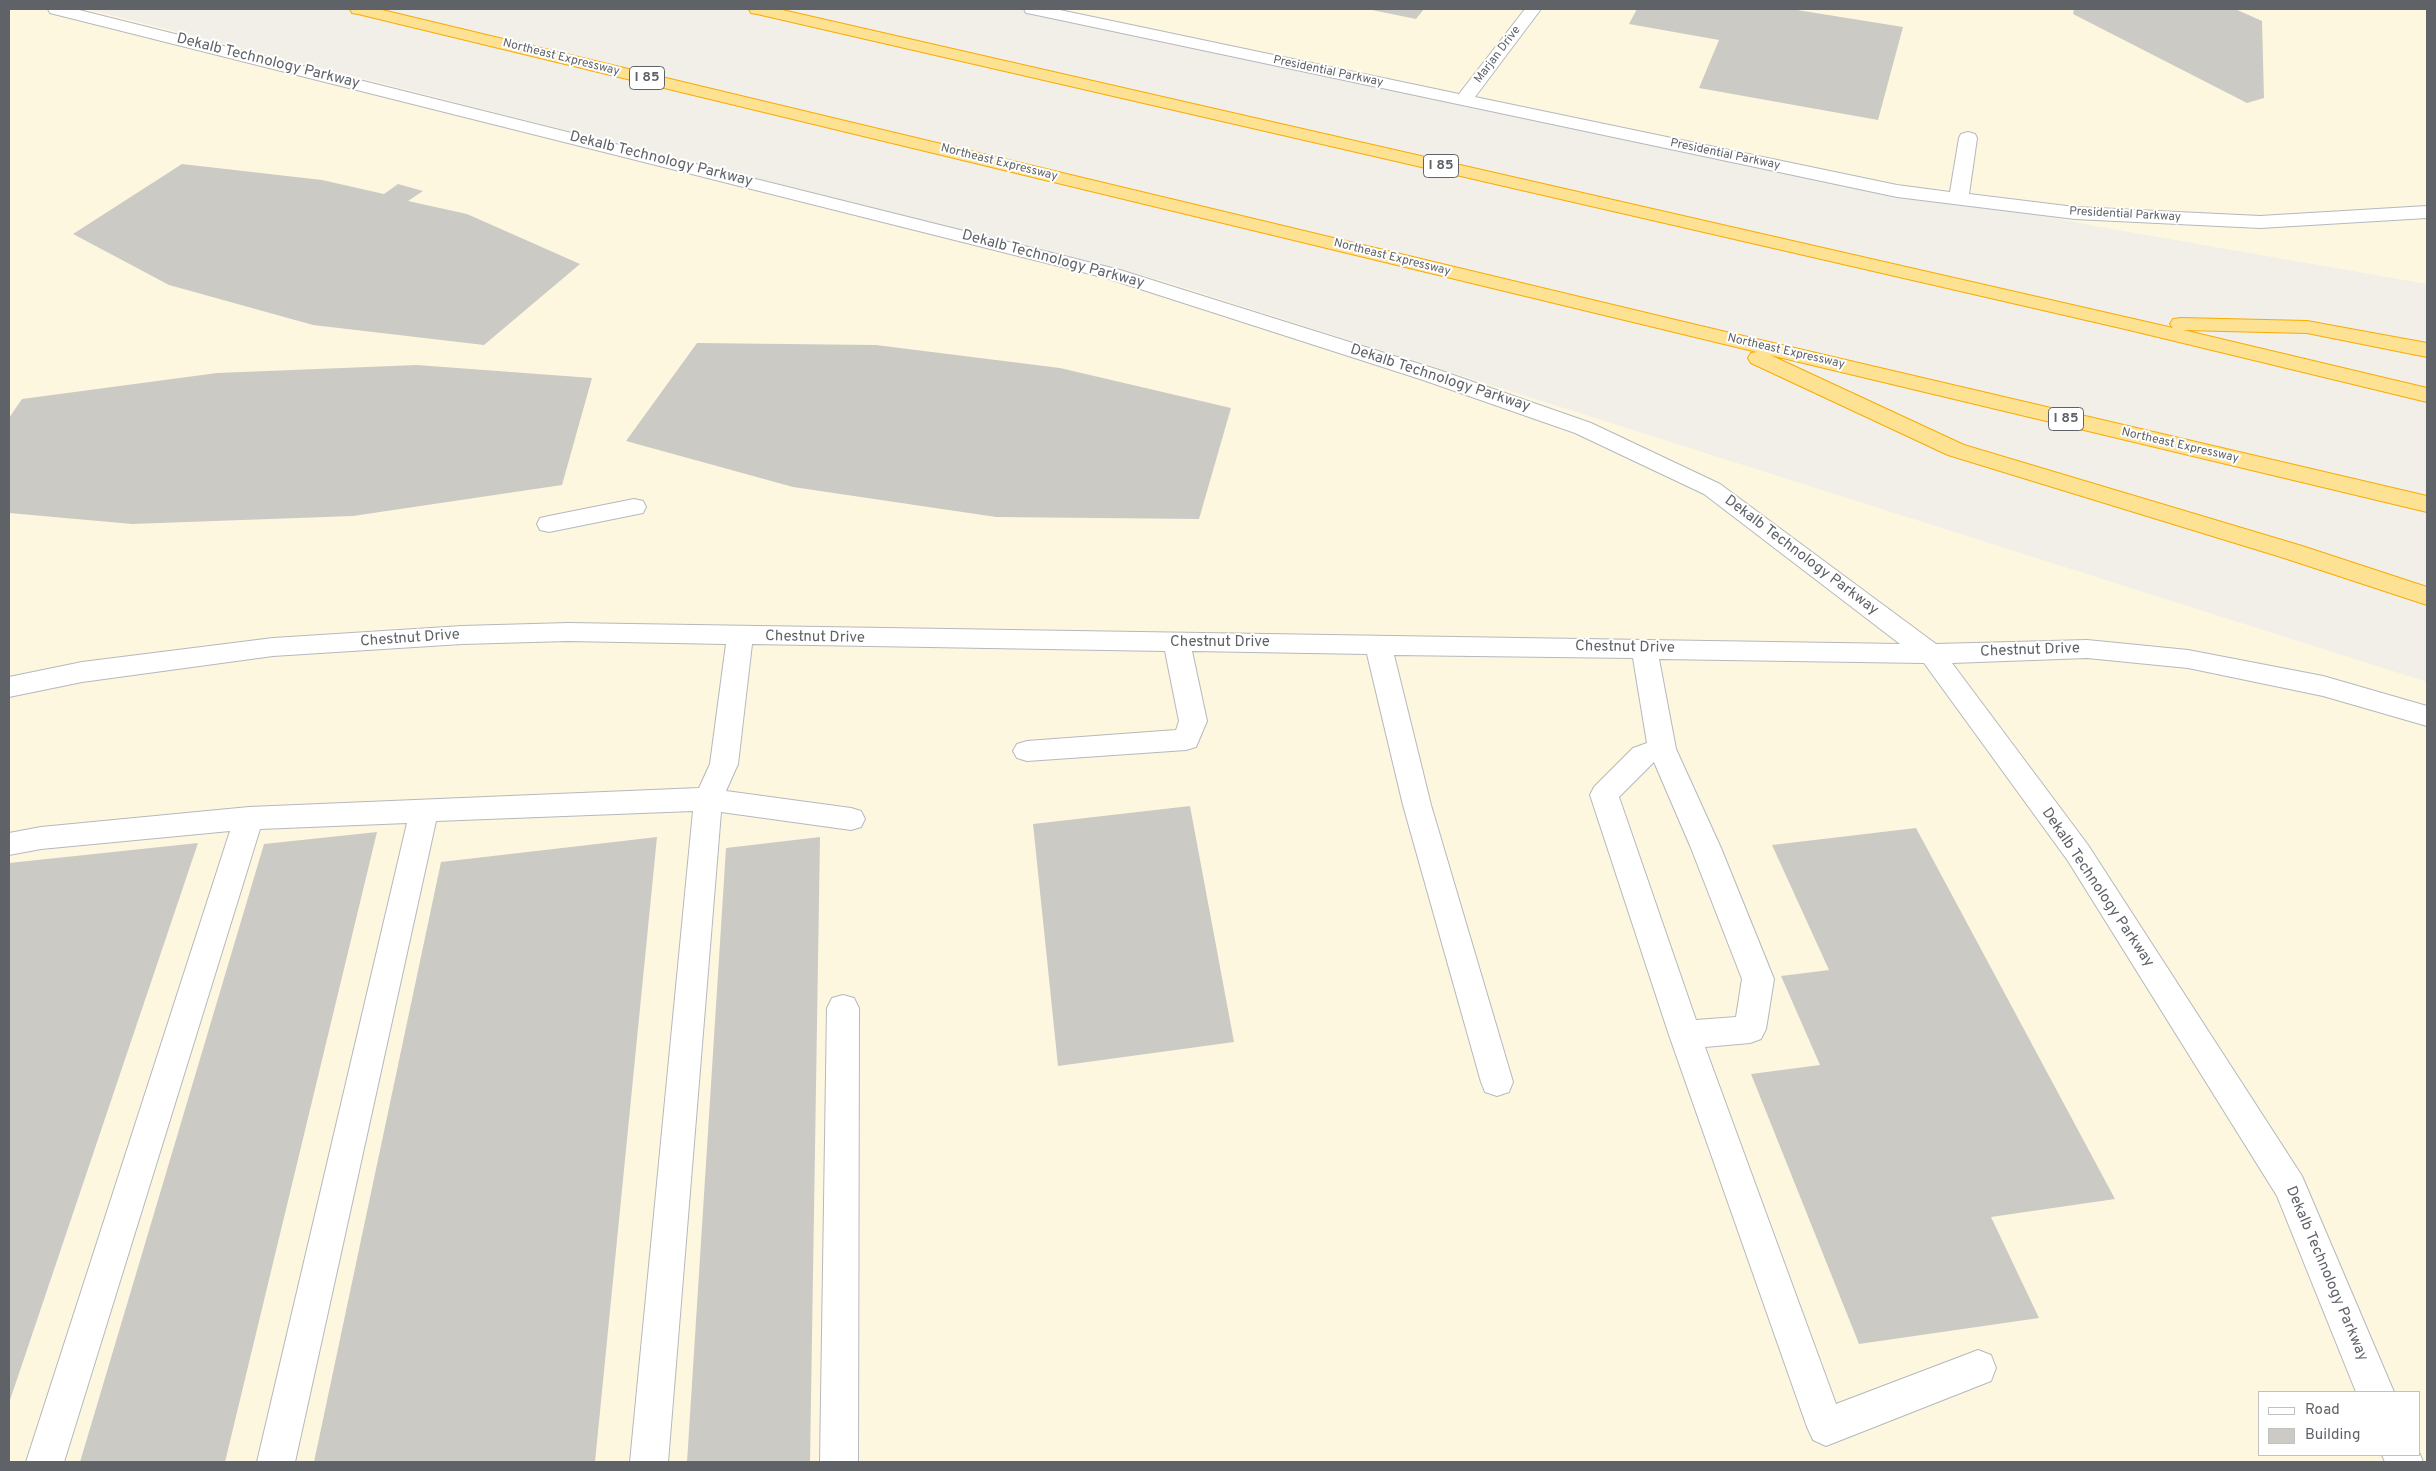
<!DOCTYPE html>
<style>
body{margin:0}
#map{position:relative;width:2436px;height:1471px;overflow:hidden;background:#f1efe8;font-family:Overpass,sans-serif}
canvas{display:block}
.frame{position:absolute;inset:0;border:10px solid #5f6368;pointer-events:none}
.legend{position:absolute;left:2258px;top:1391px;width:162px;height:65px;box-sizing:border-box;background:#fff;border:1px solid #bfc1c3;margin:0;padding:6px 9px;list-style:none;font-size:15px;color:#5f6368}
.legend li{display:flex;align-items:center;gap:10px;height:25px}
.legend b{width:25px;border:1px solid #bfc1c3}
</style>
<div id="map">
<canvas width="2436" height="1471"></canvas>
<div class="frame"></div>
<ul class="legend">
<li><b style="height:6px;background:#fff"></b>Road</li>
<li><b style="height:14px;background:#cccac5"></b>Building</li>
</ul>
</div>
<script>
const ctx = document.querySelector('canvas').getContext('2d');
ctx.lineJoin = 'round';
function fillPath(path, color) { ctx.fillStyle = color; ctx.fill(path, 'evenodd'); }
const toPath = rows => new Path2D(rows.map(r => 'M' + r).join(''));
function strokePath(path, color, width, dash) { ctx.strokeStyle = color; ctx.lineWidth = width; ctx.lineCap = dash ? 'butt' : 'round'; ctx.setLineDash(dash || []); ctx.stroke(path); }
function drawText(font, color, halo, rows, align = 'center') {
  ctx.font = font + ' Overpass,sans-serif'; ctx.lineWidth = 4; ctx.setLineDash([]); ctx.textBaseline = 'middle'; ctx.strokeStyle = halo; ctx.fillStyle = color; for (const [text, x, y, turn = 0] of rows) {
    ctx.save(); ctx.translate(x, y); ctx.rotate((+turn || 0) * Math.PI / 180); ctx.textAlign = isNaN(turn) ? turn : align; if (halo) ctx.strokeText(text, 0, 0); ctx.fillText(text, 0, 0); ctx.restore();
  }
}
fillPath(toPath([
 [9,9,87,9,1160,280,2427,682,2427,1462,9,1462],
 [2260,1392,2420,1392,2420,1455,2260,1455],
 [1035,9,2427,9,2427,284,2095,226]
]), '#fef7e0');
fillPath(toPath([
 [1367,9,1424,9,1416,19],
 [1637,9,1791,9,1903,27,1878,120,1699,88,1719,40,1629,24],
 [2074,9,2235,9,2262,21,2264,98,2247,103,2073,14],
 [182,164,322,180,384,194,398,184,423,191,408,201,467,214,580,264,484,345,313,325,169,285,73,234],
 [697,343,876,345,1060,368,1231,408,1199,519,996,517,793,487,626,441],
 [417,365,592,378,562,485,353,516,132,524,9,513,9,418,22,399,217,373],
 [1190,806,1234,1042,1058,1066,1033,824],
 [1916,828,2115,1199,1991,1217,2039,1318,1859,1344,1751,1074,1820,1065,1781,976,1829,970,1772,845],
 [377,832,225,1462,80,1462,264,844],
 [657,837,595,1462,314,1462,441,862],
 [820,837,810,1462,687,1462,726,848],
 [198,843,9,1403,9,863]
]), '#cccac5');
const minor = toPath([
 [48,9,75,9,1120,270,1439,370,1591,423,1720,484,1936,644,2087,640,2188,650,2323,676,2427,706,2427,726,2323,696,2188,668,2087,658,1952,663,2088,845,2302,1176,2394,1392,2356,1392,2277,1196,2068,861,1924,663,1659,659,1676,749,1721,848,1774,979,1766,1029,1761,1039,1750,1043,1705,1047,1836,1404,1978,1350,1991,1355,1996,1368,1991,1381,1826,1446,1813,1440,1807,1427,1669,1035,1590,795,1594,787,1633,748,1647,743,1633,658,1394,655,1431,805,1513,1082,1509,1092,1497,1096,1485,1092,1481,1082,1403,805,1367,654,1192,651,1207,721,1196,747,1186,750,1027,761,1017,758,1013,751,1017,744,1027,741,1176,730,1179,721,1165,651,752,644,738,764,726,791,851,808,861,811,865,819,861,827,851,830,721,812,668,1462,630,1462,693,811,436,821,295,1462,257,1462,407,823,260,829,64,1462,26,1462,230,831,41,849,9,855,9,833,41,827,249,807,699,788,710,764,726,644,568,641,462,644,273,656,82,682,9,697,9,677,82,662,273,638,462,626,568,623,1900,644,1704,494,1575,433,1423,380,1106,278,50,13,48,9],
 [1654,762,1691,848,1742,979,1736,1017,1696,1020,1619,797,1654,762],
 [1024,9,1055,9,1459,94,1525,9,1541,9,1475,97,1897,185,1950,192,1959,138,1961,134,1968,132,1975,134,1977,138,1969,194,2075,207,2260,216,2427,206,2427,218,2260,228,2075,219,1897,197,1032,14,1026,13,1024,9],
 [634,499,643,501,646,507,643,513,549,532,540,530,537,524,540,518,549,516,634,499],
 [843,995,854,998,859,1008,858,1462,820,1462,827,1008,832,998,843,995],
 [2420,1454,2423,1462,2385,1462,2382,1455,2420,1454]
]);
const highway = toPath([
 [350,9,378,9,1705,327,2427,496,2427,512,1770,355,1964,445,2302,546,2427,587,2427,605,2284,558,1948,455,1751,363,1748,358,1751,353,1757,352,358,14,352,13,350,9],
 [749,9,778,9,2173,328,2170,324,2173,319,2181,318,2307,321,2427,343,2427,357,2307,333,2183,330,2427,388,2427,402,2125,329,757,14,751,13,749,9]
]);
strokePath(minor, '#b5b8bc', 2);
strokePath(highway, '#f9ab00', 2);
fillPath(minor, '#fff');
fillPath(highway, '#fde293');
drawText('12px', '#5f6368', '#fff', [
 ["Marjan Drive",1498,55,-53],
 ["Northeast Expressway",561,58,14],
 ["Presidential Parkway",1328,72,12],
 ["Presidential Parkway",1725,155,12],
 ["Northeast Expressway",999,163,14],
 ["Presidential Parkway",2125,215,3],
 ["Northeast Expressway",1392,258,14],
 ["Northeast Expressway",1786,352,13],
 ["Northeast Expressway",2180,446,13]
]);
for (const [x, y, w] of [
 [647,78,35],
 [1441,166,35],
 [2066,419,35]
]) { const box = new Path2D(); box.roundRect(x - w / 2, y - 11.5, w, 23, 4); ctx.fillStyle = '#fff'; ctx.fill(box); strokePath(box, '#5f6368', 1); }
drawText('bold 14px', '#5f6368', null, [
 ["I 85",647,78],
 ["I 85",1441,166],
 ["I 85",2066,419]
]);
drawText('15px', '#5f6368', '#fff', [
 ["Dekalb Technology Parkway",268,62,14],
 ["Dekalb Technology Parkway",661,160,14],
 ["Dekalb Technology Parkway",1053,260,15],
 ["Dekalb Technology Parkway",1440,379,18],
 ["Dekalb Technology Parkway",1801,556,37],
 ["Chestnut Drive",815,638,1],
 ["Chestnut Drive",410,639,-4],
 ["Chestnut Drive",1220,643],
 ["Chestnut Drive",1625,648,1],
 ["Chestnut Drive",2030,651,-2],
 ["Dekalb Technology Parkway",2097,888,56],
 ["Dekalb Technology Parkway",2326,1274,67]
]);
</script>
